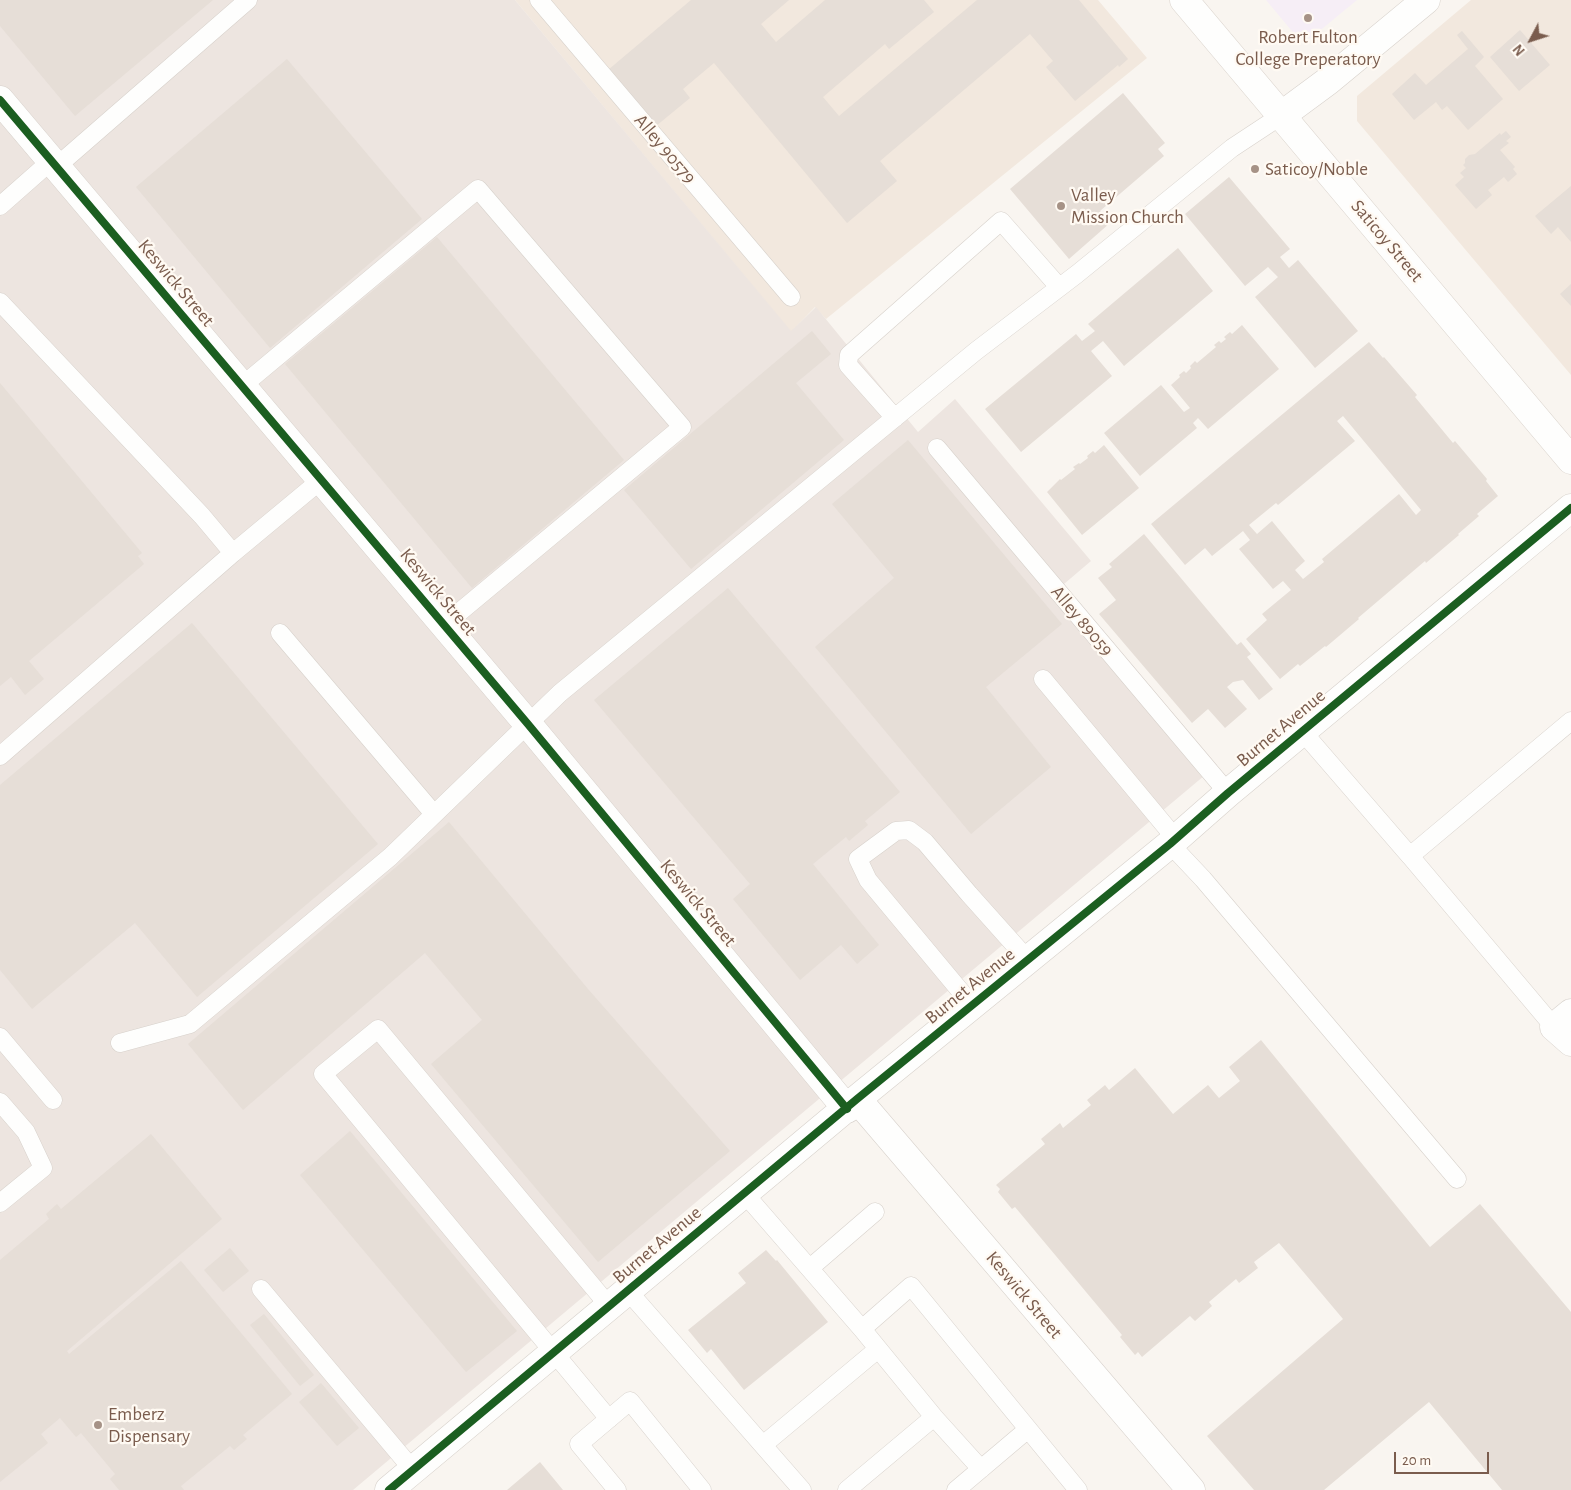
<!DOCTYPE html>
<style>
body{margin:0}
#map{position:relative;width:1571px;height:1490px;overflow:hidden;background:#f9f5f0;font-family:"Alegreya Sans",sans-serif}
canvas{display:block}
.north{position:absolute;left:1506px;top:15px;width:50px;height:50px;-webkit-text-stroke:4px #fffaf3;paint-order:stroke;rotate:230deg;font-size:14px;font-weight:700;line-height:20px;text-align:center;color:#7a5c4d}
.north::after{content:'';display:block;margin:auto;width:18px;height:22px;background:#7a5c4d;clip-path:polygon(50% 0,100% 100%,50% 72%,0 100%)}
.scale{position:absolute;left:1394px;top:1452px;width:95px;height:22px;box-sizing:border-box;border:2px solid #7a5c4d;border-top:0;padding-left:6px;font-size:15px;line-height:18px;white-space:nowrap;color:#7a5c4d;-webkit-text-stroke:4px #fffaf3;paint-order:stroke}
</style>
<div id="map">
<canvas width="1571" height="1490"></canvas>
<div class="north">N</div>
<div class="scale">20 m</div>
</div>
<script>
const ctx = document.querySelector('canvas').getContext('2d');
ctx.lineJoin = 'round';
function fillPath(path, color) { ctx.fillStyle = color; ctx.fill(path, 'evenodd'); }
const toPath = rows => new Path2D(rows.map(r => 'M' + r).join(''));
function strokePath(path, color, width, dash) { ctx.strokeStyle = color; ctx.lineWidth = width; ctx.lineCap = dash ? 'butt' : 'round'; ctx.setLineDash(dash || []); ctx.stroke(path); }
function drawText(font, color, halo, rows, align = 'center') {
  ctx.font = font + ' "Alegreya Sans",sans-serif'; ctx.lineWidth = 4.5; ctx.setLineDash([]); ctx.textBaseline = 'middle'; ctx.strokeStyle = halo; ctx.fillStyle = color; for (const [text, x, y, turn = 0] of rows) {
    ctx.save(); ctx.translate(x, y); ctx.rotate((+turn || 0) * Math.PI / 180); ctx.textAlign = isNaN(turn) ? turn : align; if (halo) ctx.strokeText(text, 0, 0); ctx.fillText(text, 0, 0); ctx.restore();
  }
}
fillPath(toPath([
 [515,0,1098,0,1147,58,826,319,815,307,791,332],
 [1471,0,1571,0,1571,375,1357,121,1357,96]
]), '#f2e8de');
fillPath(toPath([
 [0,0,515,0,791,331,816,307,918,432,955,399,1091,561,1064,584,1217,765,353,1490,0,1490]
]), '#ede5e0');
fillPath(toPath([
 [1266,0,1357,0,1311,38,1296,36]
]), '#f6eef6');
fillPath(toPath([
 [0,0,213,0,75,116,0,26],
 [691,0,789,0,761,24,776,42,825,0,924,0,934,12,889,49,885,44,823,97,839,116,977,0,1079,0,1128,59,1119,67,1118,65,1075,101,1046,67,1053,61,1030,34,880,161,897,181,847,223,714,63,683,89,690,98,656,126,608,70],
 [1520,30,1550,65,1519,91,1490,57],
 [1462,31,1484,57,1475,66,1503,99,1468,130,1447,106,1442,110,1436,102,1414,120,1392,94,1415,73,1426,85,1468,49,1457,35],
 [287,59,422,219,270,348,136,187],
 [1123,93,1165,143,1158,149,1164,156,1100,211,1110,223,1069,259,1010,189],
 [1506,131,1511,137,1506,141,1509,143,1500,150,1515,167,1513,169,1517,174,1508,182,1504,177,1488,190,1492,195,1476,209,1455,185,1464,177,1460,173,1466,168,1463,165,1465,163,1465,159,1469,155,1475,154,1500,133,1501,135],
 [1229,177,1290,249,1280,257,1289,268,1298,260,1358,331,1315,368,1255,297,1278,277,1268,267,1245,286,1185,214],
 [1571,186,1571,242,1558,227,1551,234,1535,216],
 [437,237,624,460,472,588,285,364],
 [1178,248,1213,291,1124,366,1103,341,1091,351,1112,376,1021,452,985,409,1076,334,1082,341,1095,331,1088,324],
 [1571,284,1571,306,1560,294],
 [1242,325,1279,369,1208,429,1198,418,1193,423,1197,428,1140,476,1104,433,1161,385,1184,412,1190,408,1171,385,1180,377,1179,375,1184,371,1186,373,1191,368,1190,366,1195,361,1197,363,1216,347,1214,345,1219,341,1221,343,1226,339,1224,337,1230,332,1232,334],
 [812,331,831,354,796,383,844,440,691,569,624,490],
 [1369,342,1383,358,1384,357,1417,395,1415,397,1453,443,1455,441,1487,479,1486,481,1498,496,1477,514,1479,516,1458,534,1459,535,1426,563,1425,561,1358,618,1359,619,1326,647,1325,646,1300,666,1298,664,1280,679,1246,639,1267,620,1262,614,1291,590,1283,581,1273,589,1239,549,1250,540,1243,531,1212,556,1205,548,1185,565,1151,524],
 [1343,416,1421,510,1416,515,1399,494,1322,559,1324,562,1303,579,1295,570,1305,561,1272,521,1257,534,1249,525,1276,503,1278,505,1355,441,1337,421],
 [0,383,142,553,138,556,144,564,29,661,44,679,25,695,11,677,0,686],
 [908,440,1062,624,986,687,1051,767,971,834,815,647,894,578,832,504],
 [1104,445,1139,488,1082,535,1047,492,1060,479,1061,480,1075,469,1073,467,1079,463,1080,464,1088,458,1087,456,1093,451,1095,453],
 [1144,534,1237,645,1241,642,1251,654,1247,657,1273,689,1259,700,1243,680,1233,682,1227,687,1247,709,1225,728,1208,709,1192,723,1099,614,1116,600,1098,578,1112,567,1109,564],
 [728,588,900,792,865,821,868,825,849,841,846,837,813,864,879,945,857,964,841,945,800,980,733,899,750,884,594,700],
 [192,623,378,844,197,997,135,923,32,1009,0,970,0,785],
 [449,822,588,989,730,1151,598,1262,431,1064,482,1020,425,953,243,1110,188,1044],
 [1261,1040,1430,1247,1480,1204,1571,1312,1571,1490,1502,1490,1429,1402,1324,1490,1254,1490,1207,1436,1343,1319,1279,1243,1254,1262,1258,1268,1239,1283,1236,1279,1209,1302,1212,1306,1195,1321,1190,1316,1142,1357,1138,1352,1135,1355,1120,1337,1122,1335,1015,1207,1012,1209,998,1192,1000,1189,996,1185,1045,1144,1041,1139,1060,1123,1063,1128,1091,1105,1087,1100,1105,1085,1109,1090,1135,1068,1173,1114,1208,1085,1219,1098,1240,1081,1229,1067],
 [350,1131,517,1331,466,1372,300,1175],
 [151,1134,222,1219,67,1351,69,1354,181,1261,292,1394,243,1435,247,1439,234,1450,230,1446,181,1486,184,1490,119,1490,110,1479,115,1474,81,1433,76,1437,60,1418,41,1434,48,1443,0,1482,0,1260,49,1219,46,1214,57,1204,61,1209],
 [230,1248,249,1271,223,1292,204,1270],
 [766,1250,776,1261,777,1260,828,1322,744,1390,711,1349,707,1353,688,1330,746,1283,738,1273],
 [264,1314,314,1375,300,1386,250,1325],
 [321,1383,359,1428,337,1446,299,1402],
 [540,1462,563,1490,507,1490]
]), '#e6ded7');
const service = toPath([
 [539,0,791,297],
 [56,167,248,0],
 [0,206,51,161],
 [0,302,202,516,233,553],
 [242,386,478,189,682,427,444,625],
 [895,418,848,365,849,355,1001,221,1059,287],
 [937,448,1228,793],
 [280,633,434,814],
 [1043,679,1176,839],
 [1302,731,1410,856,1571,721],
 [0,756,233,553,321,480],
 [1170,844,1203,879,1457,1179],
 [1410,856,1554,1027],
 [972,1005,868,880,858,859,896,831,909,830,925,842,969,894,1028,960],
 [0,1037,53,1100],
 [120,1043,190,1024,390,857,560,693,976,351,1077,274,1232,148,1282,115],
 [0,1102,26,1132,43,1168,0,1203],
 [744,1193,862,1329,934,1417,981,1469],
 [810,1268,875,1212],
 [261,1289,413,1470],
 [628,1291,802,1490],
 [862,1329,911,1286,1078,1490],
 [609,1419,323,1074,378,1029,609,1306],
 [763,1445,878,1349],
 [617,1490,579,1444,630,1401,702,1490],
 [847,1490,934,1417],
 [956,1490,1027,1430]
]);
const minor = toPath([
 [0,100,527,723,847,1109],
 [1282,115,1328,81,1426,0],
 [1571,1013,1554,1027,1571,1042],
 [857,1099,1191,1490],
 [389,1490,857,1099,1170,844,1228,793,1571,508]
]);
const secondary = toPath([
 [1184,0,1571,460]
]);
strokePath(service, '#d7d1cb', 19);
strokePath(minor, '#d7d1cb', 29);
strokePath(secondary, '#d9d2cb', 29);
strokePath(service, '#fefefd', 18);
strokePath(minor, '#fefefd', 28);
strokePath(secondary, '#fefefd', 28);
strokePath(toPath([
 [0,100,527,723,847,1109],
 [389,1490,857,1099,1170,844,1228,793,1571,508]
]), '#1b5e20', 8);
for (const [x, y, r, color] of [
 [1308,18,5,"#a69286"],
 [1255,169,5,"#a69286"],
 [1061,206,5,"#a69286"],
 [98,1425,5,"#a69286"]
]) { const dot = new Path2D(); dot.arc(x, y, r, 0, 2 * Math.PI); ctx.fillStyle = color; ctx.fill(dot); strokePath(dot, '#fffaf3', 2); }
drawText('19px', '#7a5c4d', '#fffaf3', [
 ["Robert Fulton",1308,37,"center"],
 ["College Preperatory",1308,59,"center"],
 ["Saticoy/Noble",1265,169],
 ["Valley",1071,195],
 ["Mission Church",1071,217],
 ["Emberz",108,1414],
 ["Dispensary",108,1436]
], 'left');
drawText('19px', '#7a5c4d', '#fffaf3', [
 ["Alley 90579",665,149,50],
 ["Saticoy Street",1387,241,50],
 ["Keswick Street",176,283,50],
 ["Keswick Street",438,592,50],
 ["Alley 89059",1082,621,50],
 ["Burnet Avenue",1281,728,-40],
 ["Keswick Street",698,903,50],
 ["Burnet Avenue",970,986,-39],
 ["Burnet Avenue",657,1245,-40],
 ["Keswick Street",1024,1295,50]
]);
</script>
